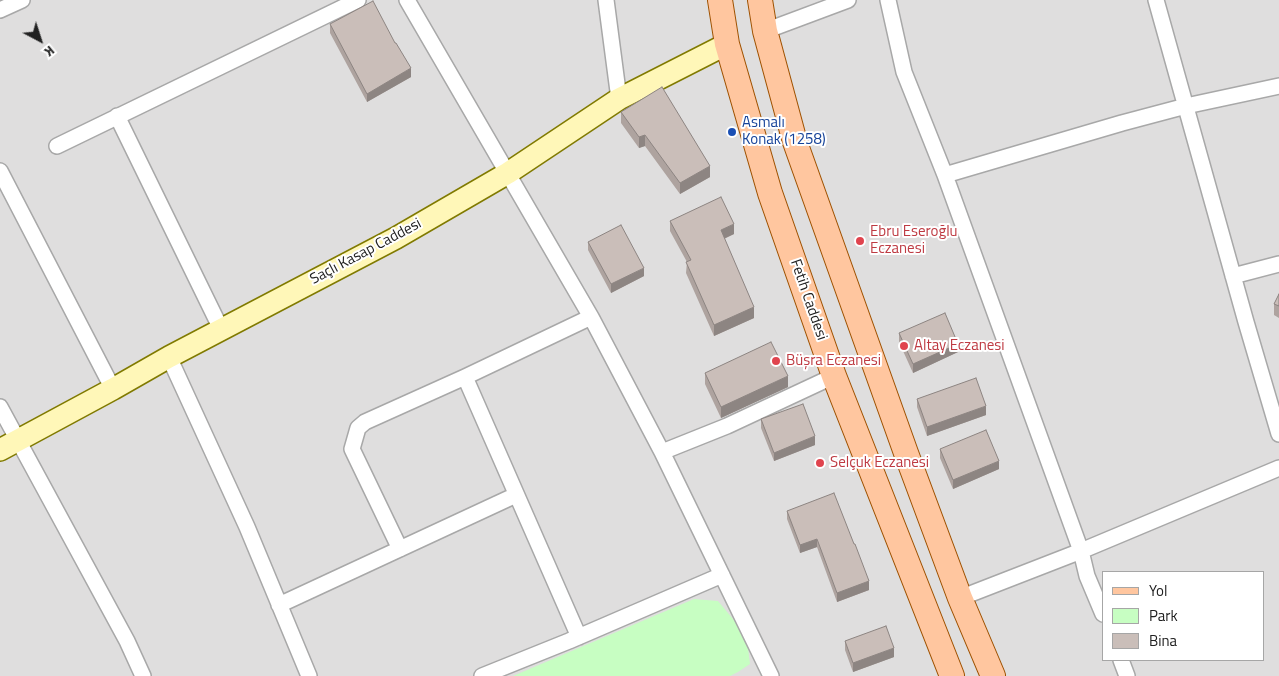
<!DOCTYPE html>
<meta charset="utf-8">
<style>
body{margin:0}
#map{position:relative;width:1279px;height:676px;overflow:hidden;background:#f2ede7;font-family:"Titillium Web",sans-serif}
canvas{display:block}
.legend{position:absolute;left:1102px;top:571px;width:162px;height:90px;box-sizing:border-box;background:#fff;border:1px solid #a6a6a6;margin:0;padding:6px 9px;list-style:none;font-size:15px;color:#212121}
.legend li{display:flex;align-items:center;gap:10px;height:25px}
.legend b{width:25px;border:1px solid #a6a6a6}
.north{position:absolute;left:15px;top:15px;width:50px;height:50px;-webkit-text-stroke:4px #fff;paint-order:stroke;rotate:140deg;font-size:14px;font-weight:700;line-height:20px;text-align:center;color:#212121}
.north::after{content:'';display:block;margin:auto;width:18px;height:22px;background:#212121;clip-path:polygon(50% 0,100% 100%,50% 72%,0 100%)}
</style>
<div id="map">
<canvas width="1279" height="676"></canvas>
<ul class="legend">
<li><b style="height:6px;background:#ffc69f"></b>Yol</li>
<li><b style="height:14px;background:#c7fec2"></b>Park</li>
<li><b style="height:14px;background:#cabeb9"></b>Bina</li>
</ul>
<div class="north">K</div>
</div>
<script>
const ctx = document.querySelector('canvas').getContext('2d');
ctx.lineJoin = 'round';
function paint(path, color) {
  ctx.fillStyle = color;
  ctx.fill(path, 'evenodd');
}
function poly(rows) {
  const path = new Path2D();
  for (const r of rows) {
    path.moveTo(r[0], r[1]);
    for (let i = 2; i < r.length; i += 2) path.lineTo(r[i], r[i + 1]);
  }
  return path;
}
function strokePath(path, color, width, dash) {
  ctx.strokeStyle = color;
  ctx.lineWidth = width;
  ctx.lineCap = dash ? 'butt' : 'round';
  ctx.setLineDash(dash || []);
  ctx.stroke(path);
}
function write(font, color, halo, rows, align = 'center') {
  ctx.font = font + ' "Titillium Web",sans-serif';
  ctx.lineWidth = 4;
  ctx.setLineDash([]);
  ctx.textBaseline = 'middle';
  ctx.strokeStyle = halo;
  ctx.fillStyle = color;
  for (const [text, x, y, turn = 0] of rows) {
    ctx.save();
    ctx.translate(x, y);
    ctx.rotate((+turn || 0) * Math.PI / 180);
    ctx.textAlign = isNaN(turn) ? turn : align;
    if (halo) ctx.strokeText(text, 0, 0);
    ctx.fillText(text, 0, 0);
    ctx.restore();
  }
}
paint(poly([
 [0,0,1279,0,1279,676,0,676],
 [1103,572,1263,572,1263,660,1103,660]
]), '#dfdede');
paint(poly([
 [694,599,718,601,738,625,748,648,750,664,738,672,730,676,513,676]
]), '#c7fec2');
const street = poly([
 [407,0,591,317,662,452,771,676],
 [606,0,619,99],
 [888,0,904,72,945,175,1081,551,1087,576,1103,614],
 [1156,0,1246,322,1279,434],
 [0,10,22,0],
 [765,31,848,0],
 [117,116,221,329],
 [57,146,358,0],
 [0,171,113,389],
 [945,175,1122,123,1186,106,1279,86],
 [1233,276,1279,264],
 [169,357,247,527,309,676],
 [465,377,579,637],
 [0,407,127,641,143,676],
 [662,452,727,426,834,376],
 [400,549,352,449,358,428,365,422,465,377,591,317],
 [960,598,1081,551,1279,468],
 [279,605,516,495],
 [1121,660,1127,676],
 [482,676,569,641,722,575]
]);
const secondary = poly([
 [0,450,113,389,169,357,396,238,508,173,619,99,727,44]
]);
const primary = poly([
 [720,0,727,44,770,193,834,376,952,676],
 [760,0,765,31,795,142,906,453,960,598,993,676]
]);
strokePath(street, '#a8a8a8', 18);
strokePath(secondary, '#807a00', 24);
strokePath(primary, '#9e5100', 26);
strokePath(street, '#fff', 15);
strokePath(secondary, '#fff7b8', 21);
strokePath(primary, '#ffc69f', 24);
paint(poly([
 [330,24,411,77,367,102,330,33],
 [621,112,710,177,680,194,645,146,639,148,621,123],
 [670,221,734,234,724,239,754,318,714,336,686,273,687,262,670,231],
 [588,242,644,276,611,293,588,250],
 [1279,294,1279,318,1274,315,1274,304],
 [899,333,958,352,913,373,899,342],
 [705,373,788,387,721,418,705,384],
 [917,399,986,415,927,436,917,407],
 [761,419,815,445,774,461,761,428],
 [940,449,999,469,953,489,940,458],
 [787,511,869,590,837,602,817,547,800,553,787,519],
 [845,641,894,657,853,672,845,650]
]), '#aea39f');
paint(poly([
 [411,68,411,77,367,102,367,94],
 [645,135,645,146,639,148,639,137],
 [710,166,710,177,680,194,680,183],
 [734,224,734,234,721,240,721,230],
 [644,268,644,276,611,293,611,284],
 [754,307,754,318,714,336,714,325],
 [958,344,958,352,913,373,913,364],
 [788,376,788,387,721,418,721,407],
 [986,406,986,415,927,436,927,427],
 [815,436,815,445,774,461,774,453],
 [999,461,999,469,953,489,953,480],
 [817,539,817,547,800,553,800,545],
 [869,581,869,590,837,602,837,593],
 [894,648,894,657,853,672,853,663]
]), '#8d8582');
const building = poly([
 [373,1,395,43,396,43,411,68,367,94,330,24,373,1],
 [662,87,710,166,680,183,645,135,639,137,621,112,662,87],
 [721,197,734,224,721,230,754,307,714,325,686,262,691,260,670,221,721,197],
 [621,225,644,268,611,284,588,242,621,225],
 [1279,294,1279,306,1274,304,1279,294],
 [945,313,958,344,913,364,899,333,945,313],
 [771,342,788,376,721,407,705,373,771,342],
 [976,378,986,406,927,427,917,399,976,378],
 [803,404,815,436,774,453,761,419,803,404],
 [986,430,999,461,953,480,940,449,986,430],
 [834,493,854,544,855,544,869,581,837,593,817,539,800,545,787,511,834,493],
 [886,626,894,648,853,663,845,641,886,626]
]);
paint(building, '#cabeb9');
strokePath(building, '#8d8582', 1);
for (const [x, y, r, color] of [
 [732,132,5,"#1a4fb4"],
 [860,241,5,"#e0444e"],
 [904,346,5,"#e0444e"],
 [776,361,5,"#e0444e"],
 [820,463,5,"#e0444e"]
]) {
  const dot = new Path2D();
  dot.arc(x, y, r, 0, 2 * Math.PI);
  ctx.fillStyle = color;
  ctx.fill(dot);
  strokePath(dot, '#fff', 2);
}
write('15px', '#164399', '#fff', [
 ["Asmalı",742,123],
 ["Konak (1258)",742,140]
], 'left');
write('15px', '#be3a42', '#fff', [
 ["Ebru Eseroğlu",870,232],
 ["Eczanesi",870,249],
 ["Altay Eczanesi",914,346],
 ["Büşra Eczanesi",786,361],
 ["Selçuk Eczanesi",830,463]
], 'left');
write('15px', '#212121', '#fff', [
 ["Saçlı Kasap Caddesi",366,252,-28],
 ["Fetih Caddesi",808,300,71]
]);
</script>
